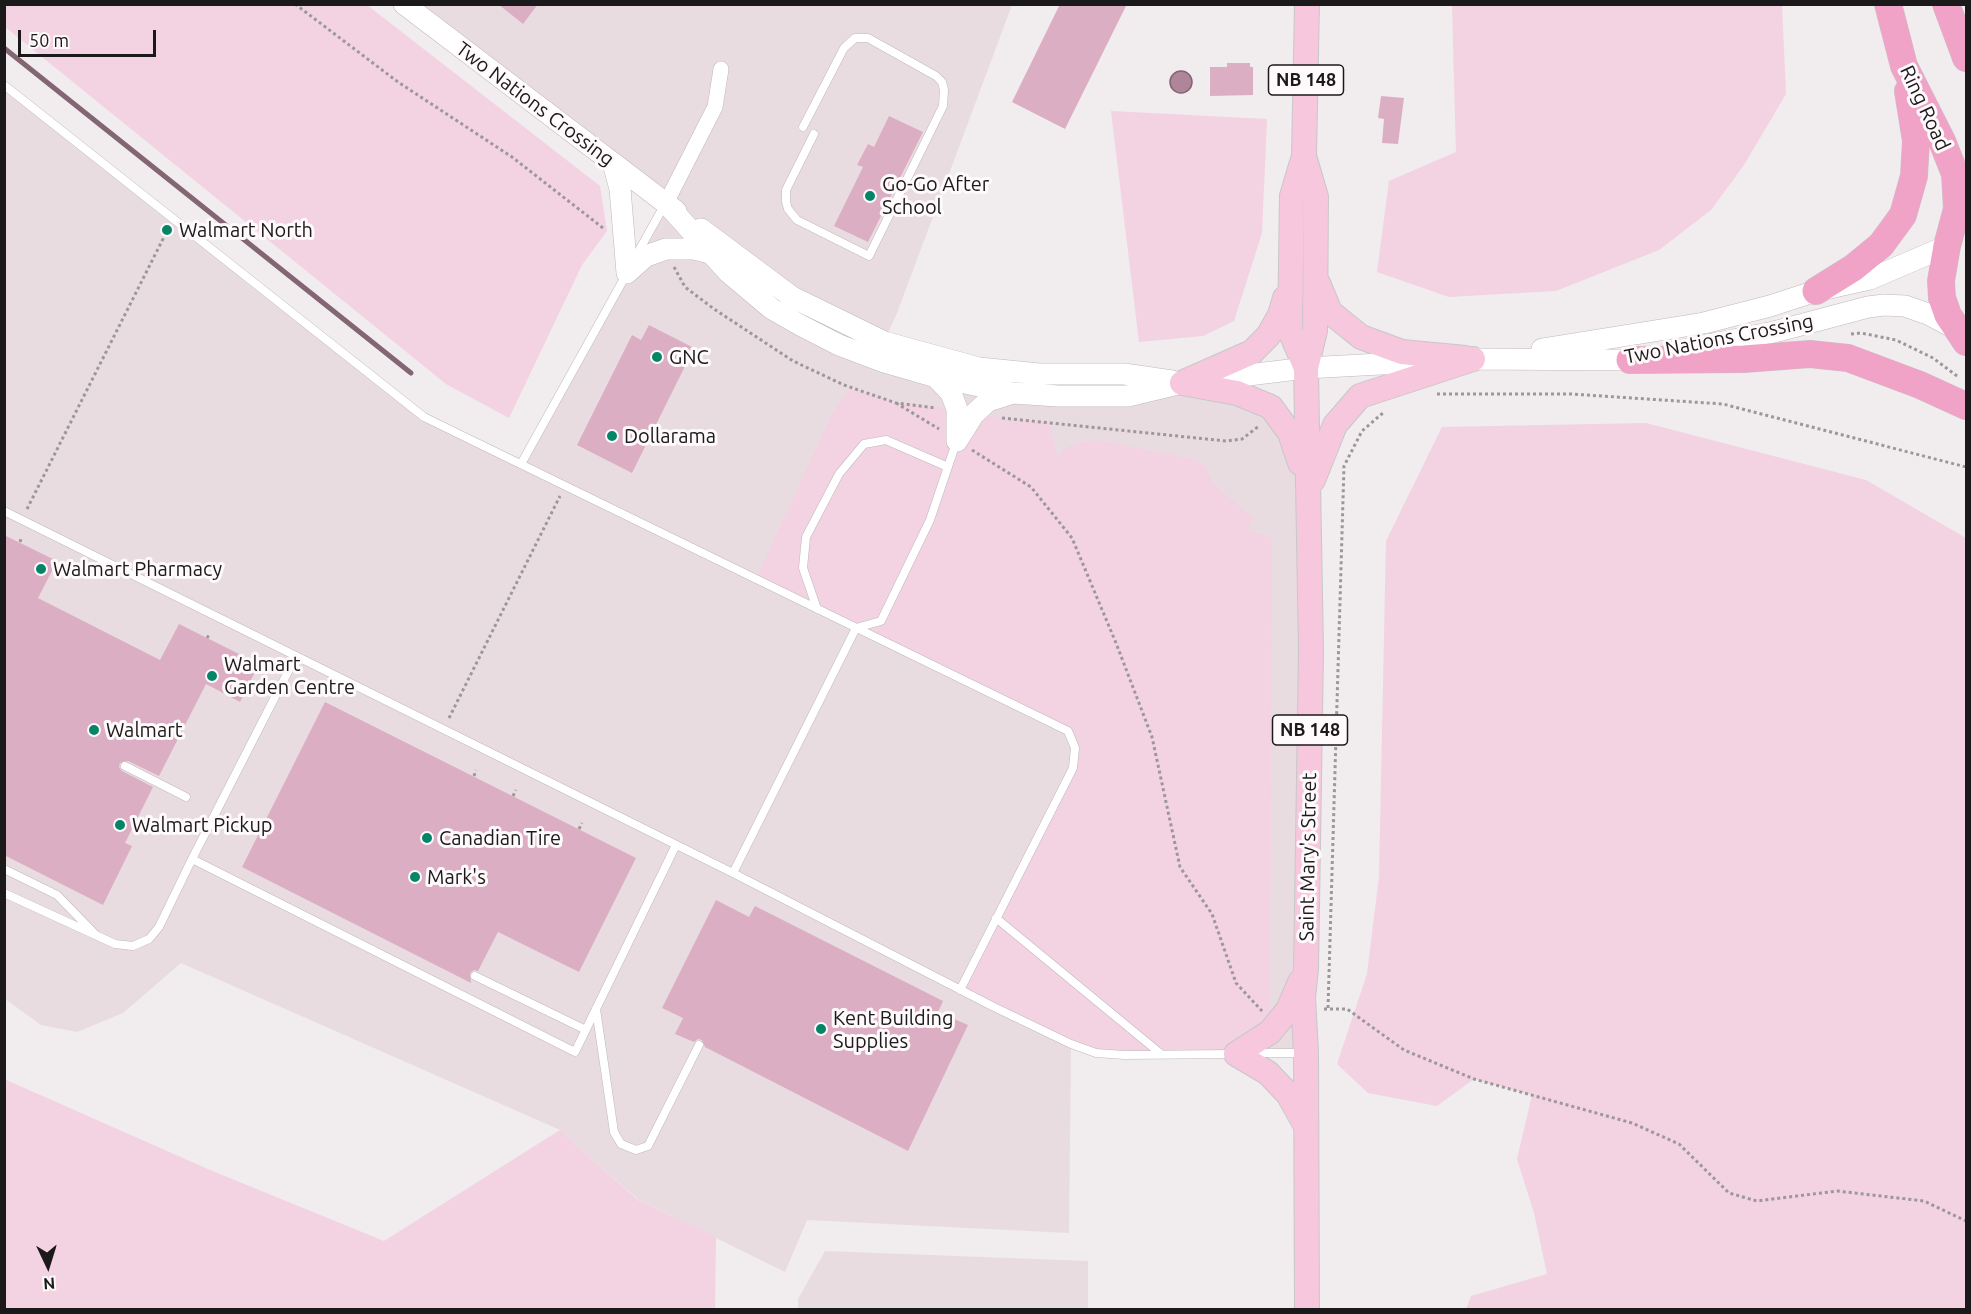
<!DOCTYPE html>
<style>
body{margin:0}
#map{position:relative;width:1971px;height:1314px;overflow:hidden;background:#f1ecee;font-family:Ubuntu,sans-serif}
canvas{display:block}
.frame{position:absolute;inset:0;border:6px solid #1b191a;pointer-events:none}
.north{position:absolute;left:18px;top:1236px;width:60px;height:60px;-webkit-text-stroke:4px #fef9fb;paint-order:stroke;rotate:176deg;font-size:16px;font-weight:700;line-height:24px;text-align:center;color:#1b191a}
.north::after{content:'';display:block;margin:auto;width:21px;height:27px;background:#1b191a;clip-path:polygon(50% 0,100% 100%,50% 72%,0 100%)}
.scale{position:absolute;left:18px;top:30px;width:138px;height:27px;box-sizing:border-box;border:3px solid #1b191a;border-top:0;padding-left:8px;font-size:18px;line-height:21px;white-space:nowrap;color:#1b191a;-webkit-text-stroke:4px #fef9fb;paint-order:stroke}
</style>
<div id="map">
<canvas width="1971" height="1314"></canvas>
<div class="frame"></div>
<div class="north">N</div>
<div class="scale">50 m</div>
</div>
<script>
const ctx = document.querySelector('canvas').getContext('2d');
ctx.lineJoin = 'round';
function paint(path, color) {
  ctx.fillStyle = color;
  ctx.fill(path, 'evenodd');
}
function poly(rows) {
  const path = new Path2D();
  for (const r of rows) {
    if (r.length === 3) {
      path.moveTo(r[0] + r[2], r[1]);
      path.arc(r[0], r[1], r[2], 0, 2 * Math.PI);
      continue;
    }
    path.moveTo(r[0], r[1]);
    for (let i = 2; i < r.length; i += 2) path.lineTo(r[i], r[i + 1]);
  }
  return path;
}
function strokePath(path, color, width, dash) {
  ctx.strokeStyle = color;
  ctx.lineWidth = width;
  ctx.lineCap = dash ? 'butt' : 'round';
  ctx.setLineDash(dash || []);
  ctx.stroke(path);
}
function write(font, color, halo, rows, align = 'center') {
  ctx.font = font + ' Ubuntu,sans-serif';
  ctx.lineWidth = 6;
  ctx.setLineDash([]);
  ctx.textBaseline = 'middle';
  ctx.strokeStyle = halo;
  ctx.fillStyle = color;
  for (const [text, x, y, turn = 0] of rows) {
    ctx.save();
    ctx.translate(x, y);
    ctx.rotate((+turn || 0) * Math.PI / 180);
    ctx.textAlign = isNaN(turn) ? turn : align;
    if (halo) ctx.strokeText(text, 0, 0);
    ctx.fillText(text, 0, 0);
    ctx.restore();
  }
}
paint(poly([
 [404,5,1012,5,897,313,884,342,838,322,669,206,800,325,1013,393,1182,383,1271,407,1309,491,1306,1053,1071,1045,1069,1233,807,1220,785,1272,639,1200,590,1158,560,1130,181,963,123,1013,77,1032,41,1025,5,999,4,85,424,417,521,464,665,203],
 [825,1251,1088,1261,1088,1309,798,1309,798,1299]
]), '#e9dce1');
paint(poly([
 [4,5,367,5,600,186,607,231,582,265,509,418,446,384,5,27],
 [1452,5,1782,5,1786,94,1744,165,1711,210,1659,250,1556,291,1449,297,1377,272,1389,181,1456,152],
 [1111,111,1267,119,1262,233,1234,321,1203,336,1139,342],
 [851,388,896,403,957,409,999,418,1048,422,1058,457,1064,449,1069,446,1087,441,1098,440,1196,460,1203,464,1213,483,1243,510,1253,516,1247,530,1272,538,1270,1019,1236,1054,1096,1053,960,990,1073,768,1075,748,1068,731,756,579,833,412],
 [1646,423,1866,480,1966,538,1966,1309,1466,1309,1471,1296,1547,1274,1534,1213,1517,1159,1532,1095,1474,1079,1437,1106,1368,1093,1337,1064,1367,974,1379,877,1386,541,1442,427],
 [4,1079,210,1170,384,1241,560,1130,590,1158,638,1200,716,1237,715,1309,5,1309]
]), '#f3d2e1');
const water = poly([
 [1181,82,11]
]);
paint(water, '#b08599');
strokePath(water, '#836573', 1.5);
strokePath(poly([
 [4,48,411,373]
]), '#836573', 5);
paint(poly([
 [498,4,538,4,523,24],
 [1060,4,1127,4,1065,129,1012,102],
 [1227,63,1250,63,1250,67,1253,67,1253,95,1210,96,1210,67,1227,67],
 [1381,96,1404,98,1398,144,1382,143,1384,119,1378,118],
 [889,116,923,132,868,242,834,226,863,167,857,165,868,144,874,147],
 [649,325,694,348,632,473,577,445,632,335,641,340],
 [4,535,57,561,38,598,160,660,179,624,259,664,240,702,206,684,159,776,128,761,120,763,119,767,122,771,153,787,125,843,132,846,103,905,4,855],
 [325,702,636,858,579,972,498,932,478,971,474,970,470,973,471,983,242,867],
 [716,900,749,917,755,906,943,1001,938,1012,968,1025,908,1151,705,1047,702,1040,698,1039,694,1042,675,1034,683,1018,662,1008]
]), '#dcaec3');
const lane = poly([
 [4,85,424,417,1068,731,1075,748,1073,768,960,990],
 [803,127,844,48,855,38,868,38,936,76,942,82,944,90,943,106,869,256,797,220,788,209,786,202,786,190,814,134],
 [637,254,665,204],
 [521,464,626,275],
 [4,511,733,873,994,1007,1071,1044,1096,1053,1124,1055,1234,1054],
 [817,609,803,568,806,537,839,474,864,444,886,440,948,467],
 [125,766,186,797],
 [192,859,575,1052,676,845],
 [4,869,57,895,94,933],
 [733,873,856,628,881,621,930,520,956,443],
 [4,893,115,944,133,946,149,939,159,927,192,859,296,656],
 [996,918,1161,1054],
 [475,976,586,1030],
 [596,1009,614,1132,621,1144,636,1150,648,1146,699,1045],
 [1249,1053,1303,1053]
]);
const street = poly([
 [666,203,715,107,721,69]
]);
const secondary = poly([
 [404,4,676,211],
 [613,163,620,189,627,273],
 [666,203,728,272,772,309,800,325,839,345,884,362,936,377,1013,393,1058,396,1128,396,1182,383,1306,368,1473,359,1630,360,1643,357],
 [701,229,792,297,884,342,979,368,1039,374,1124,374,1172,381],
 [627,273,646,256,666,249,694,249,710,253],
 [1542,349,1704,323,1770,306,1816,291,1870,279,1947,246],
 [1677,351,1774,332,1868,307,1884,305,1905,306,1928,314,1958,330],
 [936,377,951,393,957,409,957,441],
 [957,441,974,414,988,401,1013,393]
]);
const primary = poly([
 [1304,156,1316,197,1315,331,1306,368,1311,651,1306,969,1303,997,1306,1053,1307,1310],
 [1318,283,1330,312,1361,337,1402,352,1465,358],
 [1306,368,1290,331,1292,196,1304,156,1307,4],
 [1182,383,1237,393,1271,407,1290,433,1300,463],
 [1182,383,1252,352,1268,336,1280,315,1285,298],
 [1313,480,1335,425,1360,396,1473,359],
 [1300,982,1288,1010,1270,1032,1236,1054,1268,1073,1288,1094,1306,1126]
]);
const highway = poly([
 [1888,4,1904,66,1942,141,1955,174,1957,209,1947,246,1941,281,1942,298,1948,315,1966,342],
 [1946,4,1966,58],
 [1816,291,1853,268,1881,245,1903,215,1914,176,1916,141,1908,91],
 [1630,360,1744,359,1810,354,1848,358,1920,385,1966,406]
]);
strokePath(lane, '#beb9bb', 9);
strokePath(street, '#beb9bb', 16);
strokePath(secondary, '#beb9bb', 22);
strokePath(primary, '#c8c8c8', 26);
strokePath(highway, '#c8c8c8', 28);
strokePath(poly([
 [295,4,398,82,512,157,603,228],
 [674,267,685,287,714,309,793,361,844,385,896,403,936,408],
 [1851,334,1861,333,1896,340,1933,358,1957,376],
 [1437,394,1571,394,1723,404,1966,467],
 [896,403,939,429],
 [1002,418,1226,441,1242,439,1259,426],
 [972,450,1031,487,1072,538,1116,643,1152,737,1180,867,1212,914,1236,983,1262,1011],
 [27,509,167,231],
 [20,542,21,539],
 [207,638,209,635],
 [449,718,560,496],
 [474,776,476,770],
 [513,796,516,790],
 [579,829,582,823],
 [1328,1008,1344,466,1362,431,1384,412],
 [1324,1009,1347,1009,1404,1050,1474,1079,1632,1123,1679,1144,1729,1193,1757,1201,1837,1191,1924,1201,1966,1221]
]), '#9c989a', 3, [3, 3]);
strokePath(lane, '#fff', 8);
strokePath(street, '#fff', 15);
strokePath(secondary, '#fff', 21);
strokePath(primary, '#f6c7dd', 24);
strokePath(highway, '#f0a2c7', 27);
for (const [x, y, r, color] of [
 [870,196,6,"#048567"],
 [167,230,6,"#048567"],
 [657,357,6,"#048567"],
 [612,436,6,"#048567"],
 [41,569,6,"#048567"],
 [212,676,6,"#048567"],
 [94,730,6,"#048567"],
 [120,825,6,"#048567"],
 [427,838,6,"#048567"],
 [415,877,6,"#048567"],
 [821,1029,6,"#048567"]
]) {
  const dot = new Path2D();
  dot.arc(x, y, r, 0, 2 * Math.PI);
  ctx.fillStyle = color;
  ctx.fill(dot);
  strokePath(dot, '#fef9fb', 2);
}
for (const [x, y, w] of [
 [1306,80,75],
 [1310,730,75]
]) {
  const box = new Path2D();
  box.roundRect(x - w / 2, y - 15, w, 30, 4.5);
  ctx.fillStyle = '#fef9fb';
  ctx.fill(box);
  strokePath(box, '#1b191a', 1.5);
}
write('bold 18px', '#1b191a', null, [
 ["NB 148",1306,80],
 ["NB 148",1310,730]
]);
write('20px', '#1b191a', '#fef9fb', [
 ["Two Nations Crossing",535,104,37],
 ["Ring Road",1925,108,65],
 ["Two Nations Crossing",1719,339,-11],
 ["Saint Mary's Street",1308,857,-89]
]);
write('20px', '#1b191a', '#fef9fb', [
 ["Go-Go After",882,184],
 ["School",882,207],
 ["Walmart North",179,230],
 ["GNC",669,357],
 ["Dollarama",624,436],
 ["Walmart Pharmacy",53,569],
 ["Walmart",224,664],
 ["Garden Centre",224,687],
 ["Walmart",106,730],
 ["Walmart Pickup",132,825],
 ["Canadian Tire",439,838],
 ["Mark's",427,877],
 ["Kent Building",833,1018],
 ["Supplies",833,1041]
], 'left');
</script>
